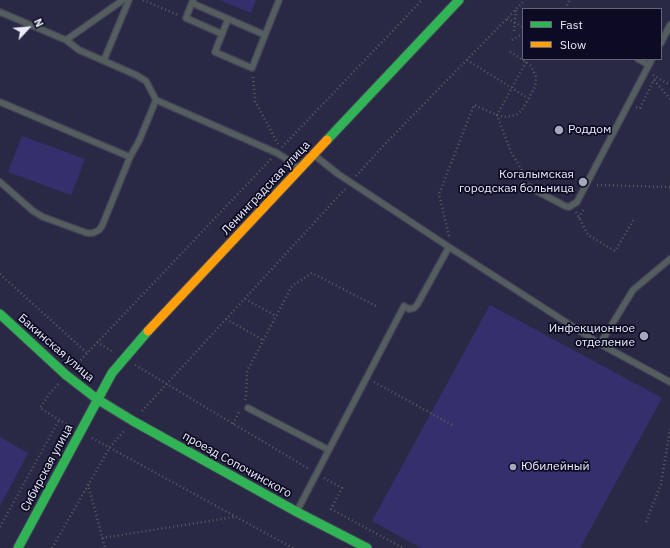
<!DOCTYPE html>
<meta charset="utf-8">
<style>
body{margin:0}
#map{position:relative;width:670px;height:548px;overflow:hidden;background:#2a2945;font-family:"IBM Plex Sans",sans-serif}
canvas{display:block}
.legend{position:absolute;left:522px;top:8px;width:140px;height:52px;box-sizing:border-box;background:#0c0b23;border:1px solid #656579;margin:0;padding:5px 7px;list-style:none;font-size:12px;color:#eaecfa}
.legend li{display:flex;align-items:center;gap:8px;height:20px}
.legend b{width:20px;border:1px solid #656579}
.north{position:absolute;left:8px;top:8px;width:40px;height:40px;-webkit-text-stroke:3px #0c0b23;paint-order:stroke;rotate:64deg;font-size:11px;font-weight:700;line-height:16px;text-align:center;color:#eaecfa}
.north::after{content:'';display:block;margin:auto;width:14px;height:18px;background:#eaecfa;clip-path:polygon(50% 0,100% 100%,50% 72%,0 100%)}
</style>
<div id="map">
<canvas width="670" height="548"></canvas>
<ul class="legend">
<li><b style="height:5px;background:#30b455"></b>Fast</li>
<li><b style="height:5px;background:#ff9f0a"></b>Slow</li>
</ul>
<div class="north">N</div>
</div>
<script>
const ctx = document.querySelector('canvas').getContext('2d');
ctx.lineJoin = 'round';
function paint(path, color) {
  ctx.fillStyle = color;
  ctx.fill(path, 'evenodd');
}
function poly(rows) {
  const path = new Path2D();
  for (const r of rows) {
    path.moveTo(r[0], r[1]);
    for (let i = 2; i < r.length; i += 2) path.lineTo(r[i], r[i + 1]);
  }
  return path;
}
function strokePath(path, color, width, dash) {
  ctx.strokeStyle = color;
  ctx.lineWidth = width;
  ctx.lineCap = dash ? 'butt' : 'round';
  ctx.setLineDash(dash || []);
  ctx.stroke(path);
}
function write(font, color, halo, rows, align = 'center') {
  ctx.font = font + ' "IBM Plex Sans",sans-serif';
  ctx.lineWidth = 3.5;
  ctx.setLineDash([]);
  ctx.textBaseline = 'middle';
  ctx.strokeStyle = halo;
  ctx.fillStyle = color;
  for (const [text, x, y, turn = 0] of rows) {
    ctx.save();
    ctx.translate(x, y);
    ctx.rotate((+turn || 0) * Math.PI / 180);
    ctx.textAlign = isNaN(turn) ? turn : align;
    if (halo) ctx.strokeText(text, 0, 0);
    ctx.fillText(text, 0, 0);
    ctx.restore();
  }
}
paint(poly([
 [219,0,256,0,251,13],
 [22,136,85,159,71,195,8,172],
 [490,305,662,398,580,548,421,548,372,521],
 [0,437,28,453,0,506]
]), '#33306d');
const lane = poly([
 [193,0,186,18,222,34],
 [192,3,265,35,279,0],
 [0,12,66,40,123,0],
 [228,19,215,52,252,68,265,35],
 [66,40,79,50,136,75,146,81,156,100,277,153,293,163,300,168],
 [661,43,670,25],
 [638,59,649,65],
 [104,60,129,0],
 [0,102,130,157],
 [314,155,338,174,449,247,600,344,670,382],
 [0,182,33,211,43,217,87,233,93,233,99,230,102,226,130,157,139,141,156,100],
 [529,187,565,206,569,207,577,202,652,59],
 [600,344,633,290,670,259],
 [248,408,329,450],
 [297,511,404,306,409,309,414,308,417,305,449,247]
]);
const fast = poly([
 [327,140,459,0],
 [0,314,66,375,97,399,133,421,297,512,367,548],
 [18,548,112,373,148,331]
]);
const slow = poly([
 [148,331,327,140]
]);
strokePath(lane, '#444358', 8);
strokePath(fast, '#444358', 11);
strokePath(slow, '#444358', 11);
strokePath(poly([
 [143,0,178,15],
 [565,9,570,0],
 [507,19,523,27],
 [514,31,516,10],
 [512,40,523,34],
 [467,60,528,98],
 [526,62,497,115,511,152,527,179],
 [653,75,670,85],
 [253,77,255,101,278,144],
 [654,80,670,99],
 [636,107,640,108,654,80,658,78],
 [282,147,422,0],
 [356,176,386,143,525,0],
 [597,185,670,187],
 [576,212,588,235,615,251,634,219],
 [579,218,584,208],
 [449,236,439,194,474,105,497,115,504,117,516,115,522,110,535,87,536,77,531,66,526,62,509,51],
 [0,274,87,353],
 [245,299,276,316],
 [226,319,263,340],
 [97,342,113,352],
 [135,365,309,469],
 [75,366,271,159],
 [374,382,454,426],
 [58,384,50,393,40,408,68,425],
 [245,400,246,397,247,371,292,286,312,273,376,306],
 [142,411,345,189],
 [233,424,240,410],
 [92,438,293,548],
 [324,478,342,488,331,509,403,548],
 [88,484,105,548],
 [646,522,661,484,670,429],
 [0,527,59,420],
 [102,538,235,517],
 [52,548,110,447,124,431]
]), '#575c62', 2.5, [1, 3]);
strokePath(lane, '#555e5e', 5.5);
strokePath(fast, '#30b455', 9);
strokePath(slow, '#ff9f0a', 9);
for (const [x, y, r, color] of [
 [559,130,5,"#a7a8bb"],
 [583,182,5,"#a7a8bb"],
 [644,336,5,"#a7a8bb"],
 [513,467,4,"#a7a8bb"]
]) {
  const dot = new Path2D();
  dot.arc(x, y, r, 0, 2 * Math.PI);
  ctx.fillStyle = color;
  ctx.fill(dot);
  strokePath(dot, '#0c0b23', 1.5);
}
write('12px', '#eaecfa', '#0c0b23', [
 ["Роддом",568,130],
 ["Когалымская",574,175,"right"],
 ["городская больница",574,189,"right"],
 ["Инфекционное",635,329,"right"],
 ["отделение",635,343,"right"],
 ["Юбилейный",521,467]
], 'left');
write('12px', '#eaecfa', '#0c0b23', [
 ["Ленинградская улица",266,188,-47],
 ["Бакинская улица",56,348,41],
 ["проезд Сопочинского",237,465,29],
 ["Сибирская улица",47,468,-62]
]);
</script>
